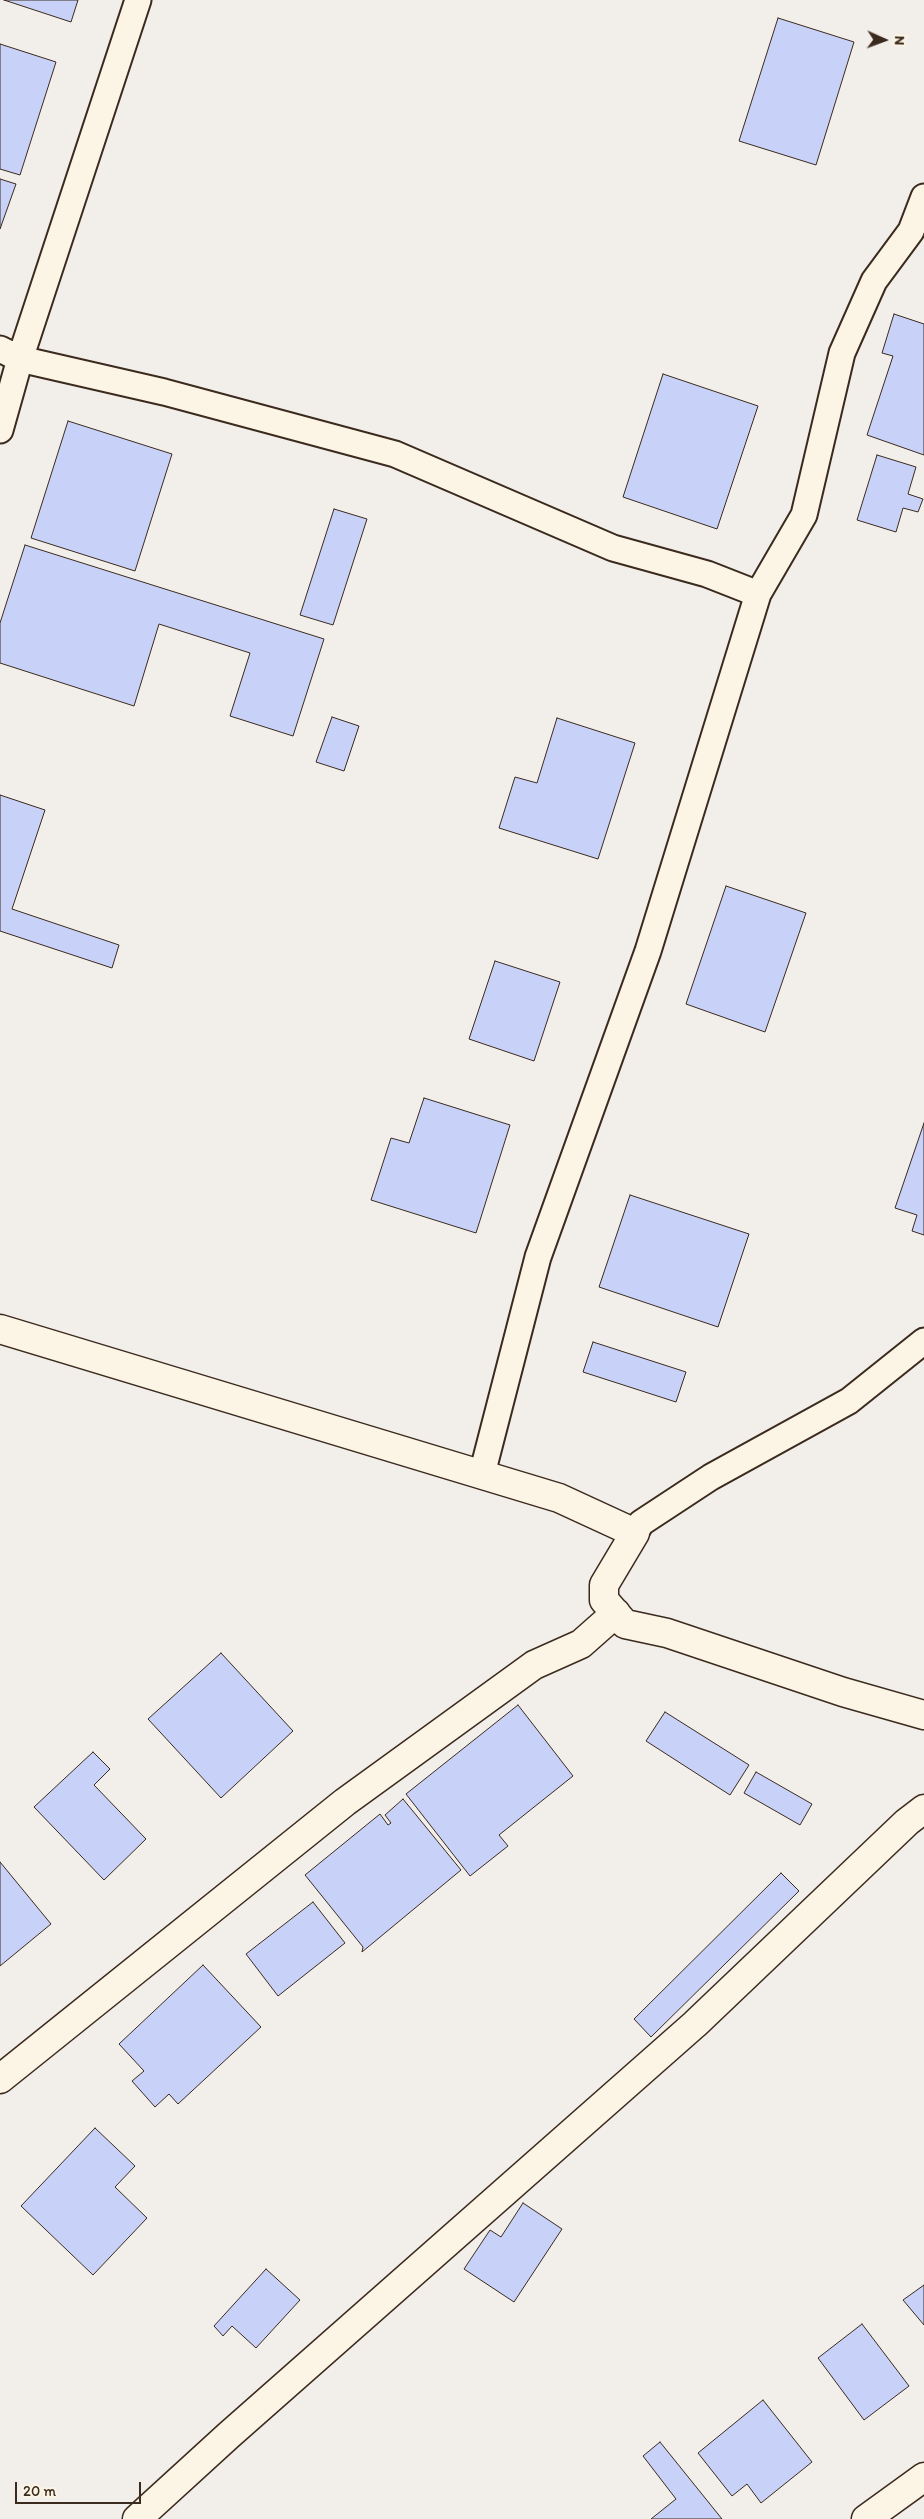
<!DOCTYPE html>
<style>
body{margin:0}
#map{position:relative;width:924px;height:2519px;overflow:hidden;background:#f2eee9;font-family:Itim,sans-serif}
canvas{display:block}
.north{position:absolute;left:859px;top:15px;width:50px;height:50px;-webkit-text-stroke:4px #fcf5e5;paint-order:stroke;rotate:92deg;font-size:14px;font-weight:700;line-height:20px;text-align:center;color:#3b2a1e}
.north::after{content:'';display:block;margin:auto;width:18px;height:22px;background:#3b2a1e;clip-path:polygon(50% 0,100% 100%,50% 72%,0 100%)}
.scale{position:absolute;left:15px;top:2482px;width:126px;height:22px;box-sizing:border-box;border:2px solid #3b2a1e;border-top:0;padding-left:6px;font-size:15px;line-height:18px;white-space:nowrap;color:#3b2a1e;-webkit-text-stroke:4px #fcf5e5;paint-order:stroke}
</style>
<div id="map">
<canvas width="924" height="2519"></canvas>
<div class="north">N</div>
<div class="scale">20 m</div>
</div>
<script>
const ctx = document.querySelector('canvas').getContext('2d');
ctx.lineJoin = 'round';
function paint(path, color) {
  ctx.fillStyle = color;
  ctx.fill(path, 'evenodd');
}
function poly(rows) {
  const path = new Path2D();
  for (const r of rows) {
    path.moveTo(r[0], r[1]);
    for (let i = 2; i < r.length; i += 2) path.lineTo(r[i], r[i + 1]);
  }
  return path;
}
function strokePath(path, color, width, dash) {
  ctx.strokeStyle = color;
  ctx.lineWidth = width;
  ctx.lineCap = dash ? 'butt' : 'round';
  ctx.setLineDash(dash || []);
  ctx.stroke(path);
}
const building = poly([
 [4,0,78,0,71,22,4,0],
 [778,18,854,42,816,165,739,141,778,18],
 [0,44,56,62,20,175,0,169,0,44],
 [0,179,16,184,0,229,0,179],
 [894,314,924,324,924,455,867,435,893,356,882,353,894,314],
 [663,374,758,406,717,529,623,497,663,374],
 [68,421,172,454,135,571,31,538,68,421],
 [877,455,916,467,908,494,923,499,918,512,903,508,896,532,857,520,877,455],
 [334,509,367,519,333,625,300,615,334,509],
 [25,545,324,639,293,736,230,716,250,653,159,624,134,706,0,663,0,623,25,545],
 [332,717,359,726,344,771,316,762,332,717],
 [557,718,635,743,598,859,499,828,515,777,537,783,557,718],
 [0,795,45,810,12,909,119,945,112,968,0,931,0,795],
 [726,886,806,913,765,1032,686,1004,726,886],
 [495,961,560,982,534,1061,469,1039,495,961],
 [424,1098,510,1125,476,1233,371,1200,391,1138,409,1143,424,1098],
 [924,1123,924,1235,912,1231,917,1215,895,1208,924,1123],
 [630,1195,749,1234,718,1327,599,1287,630,1195],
 [593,1342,686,1372,676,1402,583,1372,593,1342],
 [221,1653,293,1731,221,1798,148,1719,221,1653],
 [518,1705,573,1776,499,1835,508,1846,470,1876,406,1794,518,1705],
 [665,1712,749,1765,730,1795,646,1741,665,1712],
 [93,1752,110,1769,94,1785,146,1839,104,1880,34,1807,93,1752],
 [756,1772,812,1804,800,1825,744,1793,756,1772],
 [403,1799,461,1870,362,1952,363,1947,305,1875,380,1814,388,1825,391,1823,385,1815,403,1799],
 [0,1862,51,1924,0,1966,0,1862],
 [781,1873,799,1891,651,2037,634,2019,781,1873],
 [313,1902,345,1943,278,1996,246,1954,313,1902],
 [203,1965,261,2027,178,2104,169,2094,155,2107,132,2081,144,2071,119,2044,203,1965],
 [95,2128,135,2166,115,2187,147,2218,93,2275,21,2206,95,2128],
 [523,2203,562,2229,514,2302,464,2269,490,2230,501,2237,523,2203],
 [266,2269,300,2300,256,2348,232,2326,223,2336,214,2326,266,2269],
 [924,2285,924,2325,903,2300,924,2285],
 [862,2324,909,2386,864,2420,818,2358,862,2324],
 [763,2400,812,2462,761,2503,747,2484,732,2496,698,2453,763,2400],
 [660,2442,722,2519,651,2519,676,2499,643,2456,660,2442]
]);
paint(building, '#c8d2f9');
strokePath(building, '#3b2a1e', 1);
const service = poly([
 [0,349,20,359,164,392,395,454,613,548,707,574,758,594],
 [0,430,20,359,138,0],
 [482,1474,538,1257,648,951,758,594,804,515,842,353,874,281,911,231,924,197],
 [635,1533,641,1523,711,1477,849,1401,924,1341]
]);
const minor = poly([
 [0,1329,559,1498,635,1533,604,1585,604,1600,625,1624,667,1633,843,1692,924,1715],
 [0,2079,345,1802,534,1665,581,1644,616,1613],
 [137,2519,229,2435,695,2024,907,1822,924,1809],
 [866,2519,924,2477]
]);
strokePath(service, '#3b2a1e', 29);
strokePath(minor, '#3b2a1e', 31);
strokePath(service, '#fcf5e5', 25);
strokePath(minor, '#fcf5e5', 28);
</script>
